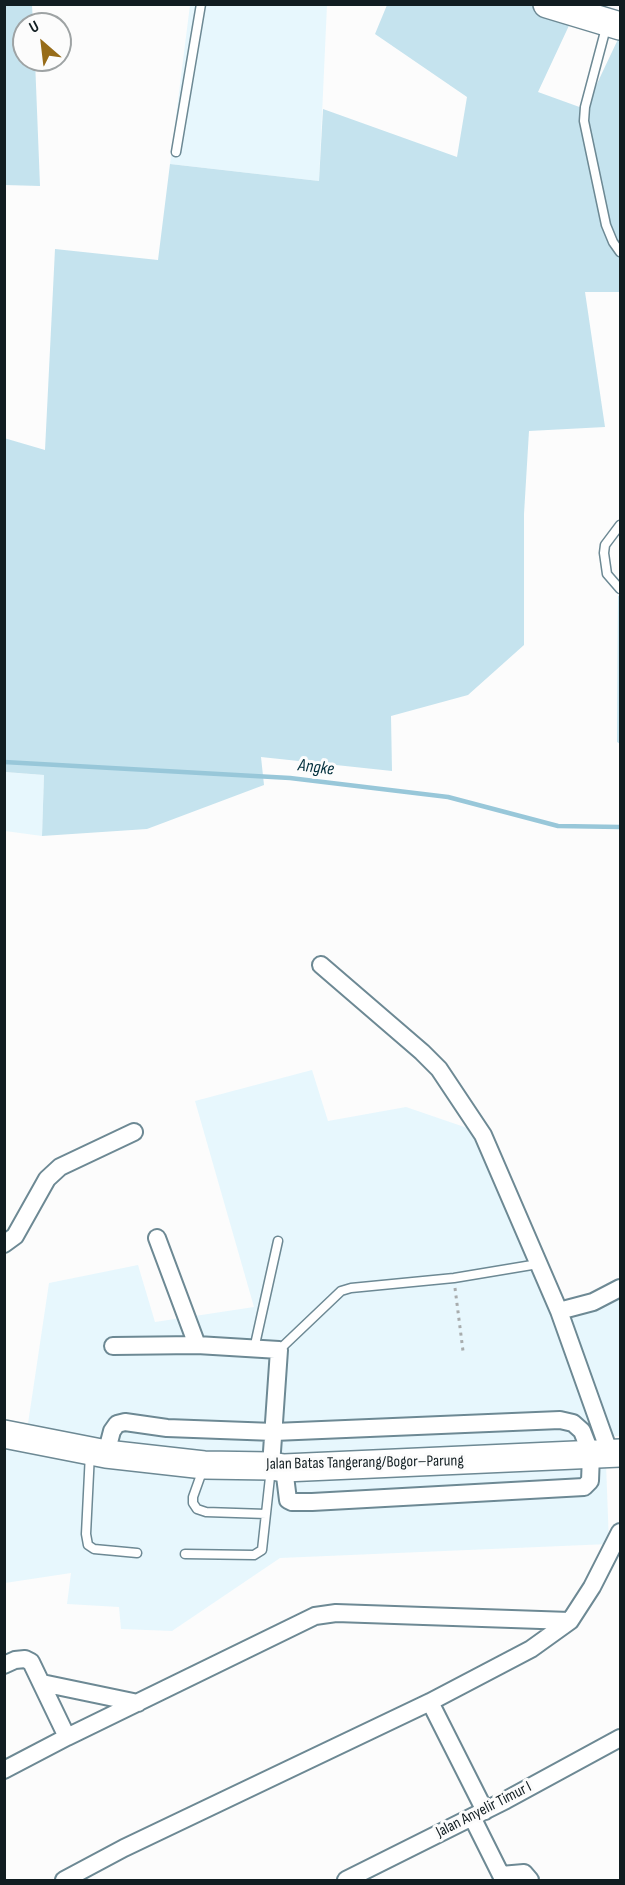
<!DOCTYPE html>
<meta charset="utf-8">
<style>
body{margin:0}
#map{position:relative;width:625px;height:1885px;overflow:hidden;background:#fcfcfc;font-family:"Sofia Sans Condensed",sans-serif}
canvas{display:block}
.frame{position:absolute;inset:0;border:6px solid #111d21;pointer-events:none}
.north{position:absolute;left:12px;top:12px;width:60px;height:60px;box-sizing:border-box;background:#fcfcfc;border:2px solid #9ea3a4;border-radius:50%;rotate:332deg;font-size:16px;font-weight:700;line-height:24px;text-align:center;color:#111d21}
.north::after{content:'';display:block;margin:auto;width:21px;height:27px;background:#976c19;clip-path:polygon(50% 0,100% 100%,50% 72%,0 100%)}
</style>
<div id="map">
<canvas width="625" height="1885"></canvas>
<div class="frame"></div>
<div class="north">U</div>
</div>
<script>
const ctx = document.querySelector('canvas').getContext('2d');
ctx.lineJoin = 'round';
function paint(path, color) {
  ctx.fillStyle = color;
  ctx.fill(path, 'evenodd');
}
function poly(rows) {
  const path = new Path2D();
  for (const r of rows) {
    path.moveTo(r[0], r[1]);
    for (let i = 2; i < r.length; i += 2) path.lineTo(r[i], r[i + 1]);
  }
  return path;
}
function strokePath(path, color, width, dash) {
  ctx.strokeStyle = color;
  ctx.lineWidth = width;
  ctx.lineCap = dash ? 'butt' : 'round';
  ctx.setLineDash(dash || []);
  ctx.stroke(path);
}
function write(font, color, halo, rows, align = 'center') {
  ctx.font = font + ' "Sofia Sans Condensed",sans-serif';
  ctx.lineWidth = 6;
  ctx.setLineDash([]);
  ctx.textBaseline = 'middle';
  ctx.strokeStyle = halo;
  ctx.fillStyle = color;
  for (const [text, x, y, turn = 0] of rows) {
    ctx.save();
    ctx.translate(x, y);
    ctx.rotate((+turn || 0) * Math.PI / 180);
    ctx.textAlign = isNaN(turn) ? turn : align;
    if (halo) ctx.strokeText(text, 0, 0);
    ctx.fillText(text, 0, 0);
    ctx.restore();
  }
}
paint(poly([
 [190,5,327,5,319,181,170,164],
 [4,772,44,775,42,836,5,831],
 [312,1070,328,1121,406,1107,479,1132,554,1308,620,1297,620,1436,605,1436,609,1544,280,1558,172,1631,121,1629,119,1607,67,1604,71,1573,5,1583,5,1432,26,1437,49,1283,138,1265,155,1322,254,1307,195,1101]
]), '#e7f7fd');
paint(poly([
 [5,4,32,5,33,24,24,24,24,60,35,60,40,186,5,185],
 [387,5,539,5,573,17,538,92,585,109,620,35,620,292,585,292,605,427,529,431,524,514,524,645,468,695,391,716,392,771,261,757,264,785,147,829,42,836,44,775,5,772,4,438,45,450,55,249,158,260,170,164,319,181,323,109,457,157,467,97,375,34],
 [620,595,620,744,617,742,618,596]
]), '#c5e3ee');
strokePath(poly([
 [4,762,290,778,448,797,558,826,620,827]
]), '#98c7d9', 4.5);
const service = poly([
 [607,24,585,107,584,121,606,225,613,242,620,252],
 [176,152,201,4],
 [620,525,605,545,604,553,607,574,620,589],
 [254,1349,278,1241],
 [279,1350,341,1291,351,1288,454,1278,538,1264],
 [90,1453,86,1534,88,1545,94,1549,137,1553],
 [203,1469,193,1497,193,1503,197,1509,206,1512,266,1514],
 [185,1554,254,1555,262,1550,271,1468]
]);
const minor = poly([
 [321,965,422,1052,439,1069,483,1135,559,1311,610,1454],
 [157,1238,197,1345],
 [4,1244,15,1236,47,1179,60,1167,134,1132],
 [559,1311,593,1302,620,1288],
 [113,1346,197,1345,279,1350,271,1466],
 [106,1454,112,1431,117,1424,125,1422,167,1428,274,1432,560,1420,573,1423,582,1431,591,1454,590,1481,584,1487,312,1502,292,1502,288,1500,284,1468],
 [4,1665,15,1660,25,1659,31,1662,67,1737],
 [42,1683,138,1703],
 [430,1702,485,1811],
 [4,1770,67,1737,315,1616,336,1613,570,1621],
 [472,1817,501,1875,524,1873,530,1880],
 [64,1880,124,1848,430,1702,531,1649,570,1621,592,1587,620,1532],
 [346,1880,506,1800,620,1738]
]);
const primary = poly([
 [547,4,620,26],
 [4,1434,106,1454,204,1465,271,1466,284,1468,620,1453]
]);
strokePath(service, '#6d8994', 11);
strokePath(minor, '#6d8994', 20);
strokePath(primary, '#6d8994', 30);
strokePath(poly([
 [455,1288,463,1351]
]), '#a8acad', 3, [3, 4.5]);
strokePath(service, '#fff', 8);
strokePath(minor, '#fff', 16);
strokePath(primary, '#fff', 27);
write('16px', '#111d21', '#fcfcfc', [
 ["Jalan Batas Tangerang/Bogor–Parung",365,1463,-1],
 ["Jalan Anyelir Timur I",484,1810,-27]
]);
write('italic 18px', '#022f3c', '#fcfcfc', [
 ["Angke",316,768,7]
]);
</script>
